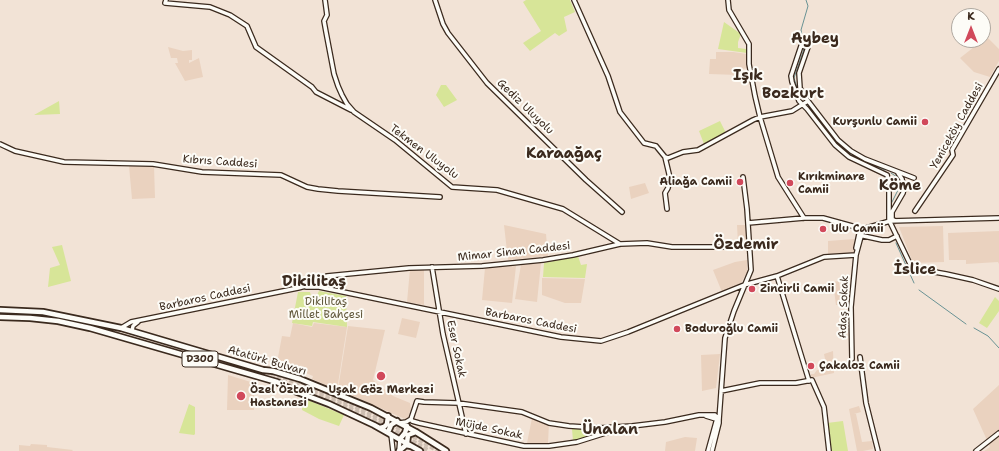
<!DOCTYPE html>
<meta charset="utf-8">
<style>
body{margin:0}
#map{position:relative;width:999px;height:451px;overflow:hidden;background:#f2e3d6;font-family:"Shantell Sans",sans-serif}
canvas{display:block}
.north{position:absolute;left:951px;top:8px;width:40px;height:40px;box-sizing:border-box;background:#fdfcf7;border:1px solid #afa8a0;border-radius:50%;rotate:0deg;font-size:11px;font-weight:700;line-height:16px;text-align:center;color:#3b2a1e}
.north::after{content:'';display:block;margin:auto;width:14px;height:18px;background:#d1495b;clip-path:polygon(50% 0,100% 100%,50% 72%,0 100%)}
</style>
<div id="map">
<canvas width="999" height="451"></canvas>
<div class="north">K</div>
</div>
<script>
const ctx = document.querySelector('canvas').getContext('2d');
ctx.lineJoin = 'round';
function paint(path, color) {
  ctx.fillStyle = color;
  ctx.fill(path, 'evenodd');
}
function poly(rows) {
  const path = new Path2D();
  for (const r of rows) {
    if (r.length === 3) {
      path.moveTo(r[0] + r[2], r[1]);
      path.arc(r[0], r[1], r[2], 0, 2 * Math.PI);
      continue;
    }
    path.moveTo(r[0], r[1]);
    for (let i = 2; i < r.length; i += 2) path.lineTo(r[i], r[i + 1]);
  }
  return path;
}
function strokePath(path, color, width, dash) {
  ctx.strokeStyle = color;
  ctx.lineWidth = width;
  ctx.lineCap = dash ? 'butt' : 'round';
  ctx.setLineDash(dash || []);
  ctx.stroke(path);
}
function write(font, color, halo, rows, align = 'center') {
  ctx.font = font + ' "Shantell Sans",sans-serif';
  ctx.lineWidth = 4;
  ctx.setLineDash([]);
  ctx.textBaseline = 'middle';
  ctx.strokeStyle = halo;
  ctx.fillStyle = color;
  for (const [text, x, y, turn = 0] of rows) {
    ctx.save();
    ctx.translate(x, y);
    ctx.rotate((+turn || 0) * Math.PI / 180);
    ctx.textAlign = isNaN(turn) ? turn : align;
    if (halo) ctx.strokeText(text, 0, 0);
    ctx.fillText(text, 0, 0);
    ctx.restore();
  }
}
paint(poly([
 [986,36,999,49,999,61,990,77,974,72,960,58,983,40],
 [168,47,183,51,192,50,192,60,189,60,189,63,199,58,203,77,185,81,175,63,178,63,177,58,171,58],
 [716,52,733,52,747,54,748,68,738,70,739,75,709,74,710,59,716,59],
 [129,166,154,166,155,198,132,199],
 [645,183,649,193,631,199,629,187],
 [504,225,546,234,548,256,508,260],
 [737,225,746,225,747,243,738,244],
 [943,226,944,262,913,263,899,227],
 [999,231,999,264,998,262,966,264,966,260,949,260,948,233],
 [854,239,854,254,828,254,828,241],
 [747,260,747,272,741,283,722,292,713,270,735,262],
 [541,263,537,302,515,299,521,265],
 [516,266,512,303,482,300,485,268],
 [410,269,424,269,424,305,407,302],
 [542,278,585,279,581,303,565,303,542,295],
 [839,281,840,289,844,298,843,305,836,305,833,282],
 [402,318,420,322,416,338,398,334],
 [293,323,312,327,314,323,347,327,337,390,312,379,313,376,301,371,302,364,300,371,285,368,284,370,276,368,282,336,290,337],
 [348,326,385,330,373,380,393,396,410,403,411,409,407,420,338,389],
 [833,351,834,373,811,378,811,374,814,374,817,370,821,370,820,366,826,364,824,354],
 [720,354,716,388,702,391,701,355],
 [228,375,254,383,254,410,227,410],
 [999,385,999,451,984,451,990,447,973,409],
 [859,406,861,412,854,414,856,414,862,442,872,441,873,449,863,451,857,451,849,409],
 [532,418,549,423,548,443,527,443],
 [685,437,697,438,695,451,665,451,666,442],
 [31,444,47,445,47,447,73,450,72,451,19,451,19,445,30,446]
]), '#ead2bf');
paint(poly([
 [526,0,570,0,575,12,564,17,567,31,559,36,555,33,530,51,523,43,541,31,523,2],
 [724,22,741,34,738,42,738,48,746,49,747,53,718,49],
 [441,85,446,85,457,100,444,107,436,95],
 [59,101,60,114,34,115],
 [720,121,726,133,704,144,699,131],
 [62,245,71,281,48,287,50,268,60,265,52,247],
 [578,256,581,265,587,264,585,278,543,277,544,263],
 [319,291,346,296,347,327,313,322,312,326,292,323,298,292,310,292,311,296,317,295],
 [995,297,999,301,999,311,987,328,979,323],
 [303,398,344,415,339,426,319,419,302,410],
 [189,404,195,407,195,434,194,435,179,433],
 [843,421,848,451,830,451,827,423],
 [572,429,606,429,607,432,573,441]
]), '#d7e598');
strokePath(poly([
 [804,45,801,30,808,6,806,0],
 [800,97,794,78,804,49],
 [806,104,838,145,851,155,885,170],
 [891,204,898,190,899,183,897,177,891,173],
 [896,243,914,283],
 [919,290,966,324],
 [974,328,988,336,999,348]
]), '#699294', 1);
strokePath(poly([
 [265,371,328,394,384,420,413,436,438,451],
 [282,383,325,397,342,405,382,424,429,451]
]), '#cdbeb1', 4.5, [4.5, 2]);
const secondary = poly([
 [166,0,165,3,210,7,230,15,247,26,256,47,312,87,316,92,351,110],
 [325,0,327,15,324,21,326,32,334,74,338,86,342,95,347,104,354,112,395,140,452,187,497,190,563,209,620,244],
 [435,0,443,24,448,33,487,83,586,180,622,212],
 [574,0,608,76,620,112,644,143,656,146,665,157,670,178,668,188,665,193,667,209],
 [728,0,729,10,749,44,749,64,755,96,760,117,778,177,804,218],
 [0,144,15,151,64,162,153,164,202,172,281,175,307,187,318,189,338,191,440,197],
 [665,157,668,158,683,152,698,150,753,120,760,117,792,111,808,101],
 [887,175,849,157,835,145,807,109,799,101,792,82,791,76,801,46,808,47,799,73,800,88,805,97,838,140,851,151,865,159,914,178],
 [887,175,889,182,889,220,912,268,946,274,973,280,999,289],
 [915,211,953,155,952,150,999,69],
 [895,221,892,219,892,212,903,193,904,189,902,179,898,173],
 [748,223,804,218,823,218,863,229,890,221,999,218],
 [859,235,882,240,889,240,897,236],
 [856,248,859,234],
 [432,267,443,334,466,434],
 [327,276,409,268,482,266,543,260,573,255,620,244,647,243,672,247,749,247],
 [777,276,809,381],
 [319,284,2.5],
 [306,287,318,287],
 [319,287,561,337,601,341,628,332,744,285,777,276,824,257,856,255],
 [121,328,131,322,298,288,317,283],
 [132,331,133,326,138,322],
 [860,357,866,403,878,451],
 [852,359,851,307,856,255,863,229],
 [721,391,760,383,796,383,812,380,824,407,829,451],
 [706,416,719,420],
 [411,419,412,421,419,423,524,446,549,446,577,442,612,431,617,428],
 [400,423,406,422,411,419,417,401,424,402,458,403,522,412,549,423,569,426,599,428,632,426,665,422,699,415,715,415,719,420],
 [391,434,393,451],
 [399,451,400,439],
 [708,451,716,422,719,420,725,338,734,311,751,270,747,209,743,177],
 [712,451,719,423,719,420],
 [976,451,999,433]
]);
const highway = poly([
 [0,310,43,312,121,328,263,370,273,371,300,379,371,408,416,432,446,451],
 [0,317,30,318,58,321,90,328,277,382,292,390,329,404,374,425,420,451],
 [380,428,384,427,387,424,388,416],
 [388,432,391,425,397,421],
 [400,439,405,433,407,426],
 [407,443,408,435,416,432],
 [399,451,406,445,411,446]
]);
strokePath(secondary, '#3b2a1e', 6);
strokePath(highway, '#3b2a1e', 8);
strokePath(secondary, '#fdfcf7', 3.5);
strokePath(highway, '#fdfcf7', 4.5);
for (const [x, y, r, color] of [
 [925,122,4,"#d1495b"],
 [740,182,4,"#d1495b"],
 [790,183,4,"#d1495b"],
 [823,229,4,"#d1495b"],
 [752,289,4,"#d1495b"],
 [677,329,4,"#d1495b"],
 [811,366,4,"#d1495b"],
 [381,376,5,"#d1495b"],
 [241,396,5,"#d1495b"]
]) {
  const dot = new Path2D();
  dot.arc(x, y, r, 0, 2 * Math.PI);
  ctx.fillStyle = color;
  ctx.fill(dot);
  strokePath(dot, '#fdfcf7', 1.5);
}
for (const [x, y, w] of [
 [200,359,36]
]) {
  const box = new Path2D();
  box.roundRect(x - w / 2, y - 8, w, 16, 3);
  ctx.fillStyle = '#fdfcf7';
  ctx.fill(box);
  strokePath(box, '#3b2a1e', 1);
}
write('bold 10px', '#3b2a1e', null, [
 ["D300",200,359]
]);
write('11px', '#3b2a1e', '#fdfcf7', [
 ["Gediz Uluyolu",525,107,44],
 ["Yeniceköy Caddesi",957,126,-61],
 ["Tekmen Uluyolu",424,152,37],
 ["Kıbrıs Caddesi",220,162,4],
 ["Mimar Sinan Caddesi",514,252,-6],
 ["Barbaros Caddesi",205,298,-12],
 ["Adaş Sokak",844,307,-88],
 ["Barbaros Caddesi",531,321,11],
 ["Eser Sokak",456,349,78],
 ["Atatürk Bulvarı",267,361,16],
 ["Müjde Sokak",489,429,12]
]);
write('bold 11px', '#3b2a1e', '#fdfcf7', [
 ["Kurşunlu Camii",917,122,"right"],
 ["Kırıkminare",798,177],
 ["Camii",798,190],
 ["Aliağa Camii",732,182,"right"],
 ["Ulu Camii",831,229],
 ["Zincirli Camii",760,289],
 ["Boduroğlu Camii",685,329],
 ["Çakaloz Camii",819,366],
 ["Özel Öztan",250,390],
 ["Hastanesi",250,403],
 ["Uşak Göz Merkezi",381,390,"center"]
], 'left');
write('11px', '#62593c', '#fdfcf7', [
 ["Dikilitaş",326,302],
 ["Millet Bahçesi",326,315]
]);
write('bold 15px', '#3b2a1e', '#fdfcf7', [
 ["Aybey",815,39],
 ["Işık",748,76],
 ["Bozkurt",793,94],
 ["Karaağaç",564,154],
 ["Köme",900,186],
 ["Özdemir",746,245],
 ["İslice",915,270],
 ["Dikilitaş",314,282],
 ["Ünalan",610,430]
]);
</script>
